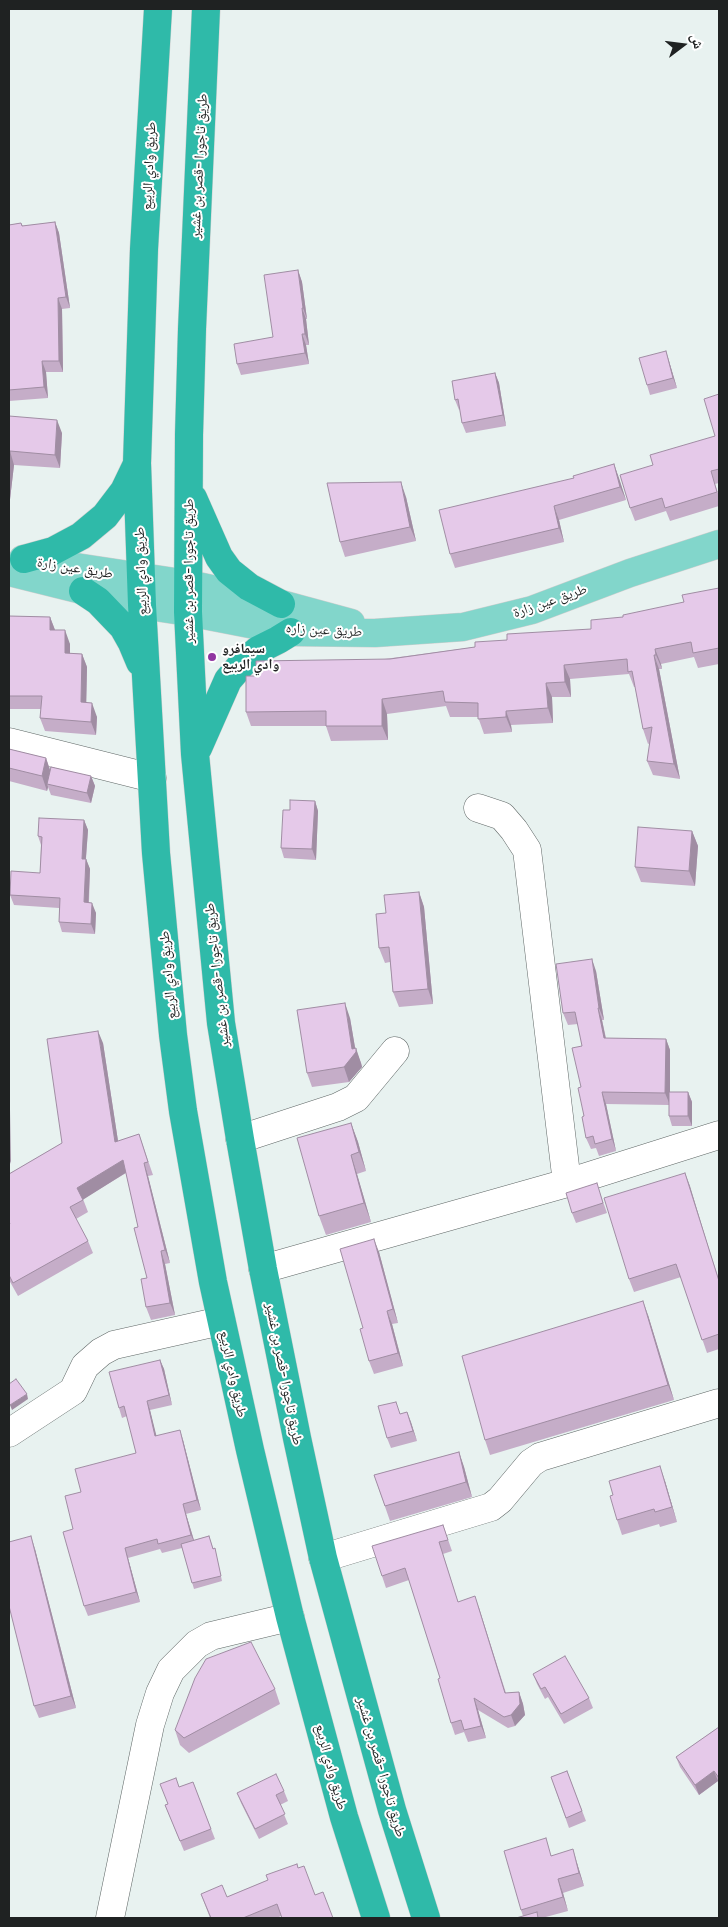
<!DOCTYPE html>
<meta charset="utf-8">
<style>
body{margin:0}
#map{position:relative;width:728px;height:1927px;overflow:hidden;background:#e8f2f0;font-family:Inter,"Noto Naskh Arabic",sans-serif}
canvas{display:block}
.frame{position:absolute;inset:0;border:10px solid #1f2222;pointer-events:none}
.north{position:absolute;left:658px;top:20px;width:50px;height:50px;-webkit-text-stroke:4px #fff;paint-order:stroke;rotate:75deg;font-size:14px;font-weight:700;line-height:20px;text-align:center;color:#1f2222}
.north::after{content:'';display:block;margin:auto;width:18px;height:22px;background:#1f2222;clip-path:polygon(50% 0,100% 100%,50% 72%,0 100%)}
</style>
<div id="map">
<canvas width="728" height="1927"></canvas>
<div class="frame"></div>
<div class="north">ش</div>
</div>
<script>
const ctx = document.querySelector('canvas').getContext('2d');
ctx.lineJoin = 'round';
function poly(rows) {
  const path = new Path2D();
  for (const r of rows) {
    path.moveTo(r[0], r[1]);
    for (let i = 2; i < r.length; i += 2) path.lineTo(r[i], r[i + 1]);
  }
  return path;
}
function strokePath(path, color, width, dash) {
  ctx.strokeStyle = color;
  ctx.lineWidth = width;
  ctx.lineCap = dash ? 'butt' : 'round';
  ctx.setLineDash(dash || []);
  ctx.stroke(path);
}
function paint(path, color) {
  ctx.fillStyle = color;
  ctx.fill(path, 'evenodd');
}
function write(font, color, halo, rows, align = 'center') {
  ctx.font = font + ' Inter,"Noto Naskh Arabic",sans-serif';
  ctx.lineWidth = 4;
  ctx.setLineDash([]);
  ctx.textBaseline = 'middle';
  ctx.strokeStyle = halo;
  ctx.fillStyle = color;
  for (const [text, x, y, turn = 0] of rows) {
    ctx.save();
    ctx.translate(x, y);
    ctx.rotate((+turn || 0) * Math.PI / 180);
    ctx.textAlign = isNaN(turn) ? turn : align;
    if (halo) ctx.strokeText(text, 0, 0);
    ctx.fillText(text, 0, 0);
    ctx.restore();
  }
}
const minor = poly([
 [9,742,152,778],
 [478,808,502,816,514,830,527,850,567,1183],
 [240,1139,338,1107,356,1098,395,1051],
 [263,1269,567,1183,719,1135],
 [9,1433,73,1391,85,1366,101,1352,114,1345,221,1321],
 [323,1558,491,1507,500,1500,531,1463,540,1457,719,1403],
 [110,1918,150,1725,160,1693,171,1670,197,1644,211,1636,290,1617]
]);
const major = poly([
 [23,559,188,584,281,604,351,623],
 [9,572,142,605,188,612,291,632,375,633,463,627,532,610,630,573,719,544]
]);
const highway = poly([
 [158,9,144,249,137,463,142,605,156,853,173,1035,183,1111,213,1282,250,1450,290,1617,344,1817,376,1918],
 [206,9,192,329,189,435,188,612,195,754,221,1023,240,1139,263,1269,297,1438,323,1558,392,1810,426,1918],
 [193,498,219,557,229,571,249,587,281,604],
 [24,559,53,551,81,536,105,516,124,491,137,464],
 [83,591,98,601,123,627,132,643,140,662],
 [198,748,228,680,242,664,258,650,278,640,291,632]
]);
strokePath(minor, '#606867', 29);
strokePath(major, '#cecece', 29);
strokePath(highway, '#cecece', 29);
strokePath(minor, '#fff', 28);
strokePath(major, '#82d6cb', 28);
strokePath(highway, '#2fbaa9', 28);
paint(poly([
 [55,222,59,233,70,308,62,309,63,372,46,372,48,398,9,401,9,225,21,223,23,226],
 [298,270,302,282,307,319,306,319,309,345,306,345,309,364,241,375,237,364,273,337],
 [666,351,677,388,650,395,647,385],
 [495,373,499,383,506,426,466,433,462,423,460,409,459,410,455,400],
 [719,394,719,483,715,484,719,496,719,506,670,521,666,511,635,521,630,508,653,465,715,436],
 [9,416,62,433,60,468,14,465,9,508],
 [614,464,626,500,559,520,564,542,455,568,450,554,574,478],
 [406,497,416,541,345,557,340,542],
 [719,588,719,664,698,668,694,657,661,664,662,669,659,669,680,779,653,775,647,761,650,743,648,744,643,729,635,687,634,687,629,674,570,679,571,697,552,697,553,723,511,725,512,732,484,734,478,717,450,717,446,706,387,714,388,740,331,741,326,726,251,726,246,712,256,676,475,647,507,640,591,629,623,617,684,602],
 [9,616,50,617,55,630,70,644,70,653,82,654,87,667,86,703,97,717,96,735,45,731,40,718,41,709,9,709],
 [9,749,46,758,50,770,91,776,95,786,91,803,51,795,48,787,47,791,9,781],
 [315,801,318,811,316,860,284,858,281,848,290,810],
 [84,820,88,830,86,859,90,869,89,902,96,913,95,934,62,932,59,922,59,908,14,905,10,895,40,873,41,845,38,836],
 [692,831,698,846,695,886,641,882,635,867],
 [419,892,424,907,433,1004,399,1007,393,992,390,962,385,963,379,948,386,913],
 [596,971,604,1020,602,1020,606,1038,666,1039,670,1050,670,1092,688,1092,692,1102,692,1126,672,1126,669,1116,669,1105,606,1104,616,1151,599,1156,596,1148,591,1149,586,1138,581,1087,582,1046,578,1024,568,1025,563,1013],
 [350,1018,355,1048,361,1063,362,1067,349,1082,312,1087,307,1073],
 [103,1043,118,1141,139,1134,153,1175,148,1176,170,1263,165,1264,175,1315,151,1320,146,1307,147,1278,138,1227,126,1173,83,1199,88,1212,76,1219,88,1241,93,1253,18,1296,9,1280,9,1174,62,1143],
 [351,1123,358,1142,366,1171,357,1174,371,1222,326,1235,319,1216],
 [685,1173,719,1280,719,1349,707,1353,681,1277,634,1292,629,1279],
 [600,1193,607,1213,576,1223,572,1213],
 [379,1252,398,1323,392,1324,403,1366,374,1374,369,1361,363,1328],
 [648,1315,674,1400,490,1455,485,1440],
 [160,1360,164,1369,172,1405,150,1410,156,1436,183,1440,201,1510,186,1514,194,1540,209,1536,213,1548,215,1548,216,1553,222,1581,194,1589,182,1548,162,1553,160,1549,128,1558,140,1602,88,1616,84,1606,73,1529,81,1492,136,1453,127,1416,122,1418,119,1408],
 [407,1412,417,1441,391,1448,387,1438],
 [459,1452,464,1467,472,1497,390,1521,374,1475],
 [665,1481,677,1522,660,1527,659,1524,622,1535,617,1520,613,1495],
 [443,1525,452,1551,443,1554,458,1602,479,1608,506,1693,519,1692,523,1704,525,1715,515,1726,508,1728,478,1710,486,1738,468,1742,464,1732,455,1735,451,1723,440,1678,409,1580,386,1588,382,1576],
 [35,1549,76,1708,39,1718,34,1706],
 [533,1674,589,1698,593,1708,564,1724,548,1697,545,1699,537,1684],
 [275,1689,280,1704,189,1753,180,1745,175,1730],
 [719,1727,719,1783,718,1781,699,1795,680,1767,676,1757],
 [567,1771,586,1821,569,1828,551,1777],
 [193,1782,215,1839,184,1851,165,1805,168,1804,179,1787],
 [284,1791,288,1801,280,1805,288,1824,259,1839,241,1803,237,1793],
 [552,1855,577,1863,584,1886,563,1893,568,1911,542,1918,516,1918,523,1916,521,1910],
 [297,1864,298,1868,281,1916,277,1918,210,1918,201,1894,227,1897,268,1880]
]), '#c5adc8');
paint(poly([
 [55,222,59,233,70,308,66,297],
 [298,270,302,282,307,319,303,308],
 [58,298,62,309,63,372,59,361],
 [302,308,306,319,309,345,305,334],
 [302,334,306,345,309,364,305,353],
 [666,351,669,361,677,388,673,378],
 [42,361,46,372,48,398,44,387],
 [495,373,499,383,506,426,503,415],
 [57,420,62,433,60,468,55,455],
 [10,451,14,465,9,508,9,459],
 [614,464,619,478,626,500,620,487],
 [401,482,406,497,416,541,410,527],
 [554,506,559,520,564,542,559,528],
 [50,617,55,630,50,630],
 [65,630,70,644,70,667,65,653],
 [655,649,661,664,662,669,656,655],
 [82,654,87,667,86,716,81,702],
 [654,655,659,669,680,779,674,764],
 [564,665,570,679,571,697,565,682],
 [546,683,552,697,553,723,548,708],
 [382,699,387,714,388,740,382,726],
 [92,703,97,717,96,735,91,722],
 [506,711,511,725,512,732,506,717],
 [46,758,51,773,47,784,48,787,47,791,42,776],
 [91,776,95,786,91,803,87,793],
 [315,801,318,811,316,860,312,849],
 [84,820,88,830,85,869,82,859],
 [692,831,698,846,695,886,689,871],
 [86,859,90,869,88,912,84,902],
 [419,892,424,907,433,1004,428,989],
 [92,903,96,913,95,934,91,924],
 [592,959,596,971,604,1020,599,1008],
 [345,1003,350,1018,356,1053,356,1048,361,1063,362,1067,349,1082,344,1067,352,1049],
 [598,1008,602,1020,608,1050,604,1038],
 [98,1031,103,1043,120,1154,115,1142],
 [666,1039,670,1050,670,1105,665,1093],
 [9,1054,9,1055,11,1164,9,1158],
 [602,1092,606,1104,616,1151,612,1139],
 [688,1092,692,1102,692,1126,688,1116],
 [351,1123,358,1142,366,1171,359,1152],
 [351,1155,357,1174,371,1222,364,1203],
 [123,1160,127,1172,81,1201,77,1188],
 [144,1163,148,1176,170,1263,165,1250],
 [685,1173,690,1186,719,1283],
 [374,1239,379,1252,398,1323,393,1309],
 [161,1251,165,1264,175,1315,170,1303],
 [643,1301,648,1315,674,1400,668,1385],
 [387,1311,392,1324,403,1366,398,1353],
 [160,1360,164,1369,172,1405,169,1395],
 [27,1394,28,1399,12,1410,10,1405],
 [147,1401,150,1410,159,1446,155,1436],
 [407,1412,411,1422,417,1441,413,1431],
 [180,1430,183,1440,201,1510,197,1500],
 [459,1452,464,1467,472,1497,466,1482],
 [660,1466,665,1481,677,1522,672,1507],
 [183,1504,195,1544,191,1535],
 [31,1536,35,1549,76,1708,71,1696],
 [125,1548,128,1558,140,1602,136,1592],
 [475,1596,479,1608,509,1705,505,1693],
 [519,1692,523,1704,525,1715,515,1726,511,1715],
 [474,1698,478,1710,486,1738,481,1726],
 [714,1771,718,1781,699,1795,695,1785],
 [573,1849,577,1863,584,1886,579,1873],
 [558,1879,563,1893,568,1911,563,1897]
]), '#a08da3');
const building = poly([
 [55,222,66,297,58,298,59,361,42,361,44,387,9,390,9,225,21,223,22,226,55,222],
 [298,270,303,308,302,308,305,334,302,334,305,353,237,364,234,344,273,337,264,275,298,270],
 [666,351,673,378,647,385,639,358,666,351],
 [495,373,503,415,462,423,458,399,455,400,452,381,495,373],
 [719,394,719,469,711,471,717,492,665,508,662,498,630,508,620,475,653,465,650,455,715,436,704,399,719,394],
 [9,416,57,420,55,455,10,451,9,459,9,416],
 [614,464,620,487,554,506,559,528,450,554,439,510,574,478,573,476,614,464],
 [401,482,410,527,340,542,327,483,401,482],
 [719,588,719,648,693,653,691,642,655,649,656,655,654,655,674,764,647,761,652,727,643,729,632,671,628,672,627,659,564,665,565,682,546,683,548,708,506,711,506,717,478,719,478,703,445,702,443,691,382,699,382,726,326,726,326,711,246,712,246,676,256,676,256,661,390,659,475,647,475,642,507,640,507,634,591,629,591,620,623,617,623,615,684,602,682,595,719,588],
 [9,616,50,617,50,630,65,630,65,653,82,654,81,702,92,703,91,722,40,718,42,696,9,696,9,616],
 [9,749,46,758,42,776,9,768,9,749],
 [51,767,91,776,87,793,47,784,51,767],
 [290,800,315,801,312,849,281,848,283,810,290,810,290,800],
 [39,818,84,820,82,859,86,859,84,902,92,903,91,924,59,922,60,898,10,895,11,871,40,873,42,837,38,836,39,818],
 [638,827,692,831,689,871,635,867,638,827],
 [419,892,428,989,393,992,389,947,379,948,376,914,386,913,384,895,419,892],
 [592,959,599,1008,598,1008,604,1038,666,1039,665,1093,602,1092,612,1139,595,1144,593,1136,586,1138,582,1117,584,1116,578,1088,581,1087,572,1048,582,1046,575,1012,563,1013,556,964,592,959],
 [345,1003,352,1049,356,1048,356,1052,344,1067,307,1073,297,1010,345,1003],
 [98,1031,115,1142,139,1134,148,1162,144,1163,165,1250,161,1251,170,1303,146,1307,141,1279,147,1278,134,1228,138,1227,123,1160,77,1188,83,1200,70,1207,88,1241,13,1283,9,1275,9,1224,10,1224,9,1222,9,1174,62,1143,47,1039,98,1031],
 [669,1092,688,1092,688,1116,669,1116,669,1092],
 [351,1123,359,1152,351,1155,364,1203,319,1216,297,1138,351,1123],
 [685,1173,719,1281,719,1334,702,1340,676,1264,629,1279,604,1198,685,1173],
 [597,1183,603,1203,572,1213,566,1193,597,1183],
 [374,1239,393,1309,387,1311,398,1353,369,1361,360,1329,363,1328,340,1249,374,1239],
 [643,1301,668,1385,485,1440,462,1356,643,1301],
 [160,1360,169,1395,147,1401,155,1436,180,1430,197,1500,183,1504,191,1535,158,1544,157,1539,125,1548,136,1592,84,1606,63,1532,73,1529,65,1496,81,1492,75,1469,136,1453,124,1406,119,1408,109,1372,160,1360],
 [16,1379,27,1394,10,1405,9,1403,9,1384,16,1379],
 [396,1402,400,1414,407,1412,413,1431,387,1438,378,1406,396,1402],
 [459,1452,466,1482,385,1506,374,1475,459,1452],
 [660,1466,672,1507,655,1512,654,1509,617,1520,610,1496,613,1495,609,1481,660,1466],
 [443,1525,448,1540,439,1542,458,1602,475,1596,505,1693,519,1692,520,1704,511,1715,504,1717,474,1698,481,1726,464,1730,461,1720,451,1723,438,1679,440,1678,405,1568,382,1576,372,1546,443,1525],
 [31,1536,71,1696,34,1706,9,1606,9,1542,31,1536],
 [209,1536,213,1549,215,1548,221,1576,192,1583,181,1544,209,1536],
 [251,1642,275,1689,184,1738,175,1730,195,1678,206,1659,251,1642],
 [565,1656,589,1698,561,1714,545,1687,541,1689,533,1674,565,1656],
 [719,1727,719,1778,714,1771,695,1785,676,1757,719,1727],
 [567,1771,582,1811,566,1818,551,1777,567,1771],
 [276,1774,284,1791,276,1795,285,1814,255,1829,237,1793,276,1774],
 [176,1778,179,1787,193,1782,211,1829,180,1841,165,1805,168,1804,160,1784,176,1778],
 [546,1838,551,1856,573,1849,579,1873,558,1879,563,1897,521,1910,504,1851,546,1838],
 [297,1864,298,1868,304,1866,315,1895,323,1892,333,1918,282,1918,277,1904,243,1918,211,1918,201,1894,222,1885,227,1897,268,1880,266,1875,297,1864],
 [537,1912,538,1918,516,1918,537,1912]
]);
paint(building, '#e5c9e9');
strokePath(building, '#a08da3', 1);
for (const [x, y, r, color] of [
 [212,657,5,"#9136a1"]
]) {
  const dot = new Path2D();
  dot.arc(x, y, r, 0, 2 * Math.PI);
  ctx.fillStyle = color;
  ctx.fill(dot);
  strokePath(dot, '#fff', 2);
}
write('14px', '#1f2222', '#fff', [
 ["طريق وادي الربيع",149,166,-87],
 ["طريق تاجورا -قصر بن غشير",199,166,-87],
 ["طريق عين زارة",75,568,9],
 ["طريق وادي الربيع",141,571,-92],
 ["طريق تاجورا -قصر بن غشير",189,571,-90],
 ["طريق عين زارة",550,601,-19],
 ["طريق عين زاره",324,630,3],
 ["طريق وادي الربيع",168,975,-95],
 ["طريق تاجورا -قصر بن غشير",217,975,-96],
 ["طريق وادي الربيع",233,1374,78],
 ["طريق تاجورا -قصر بن غشير",284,1374,79],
 ["طريق وادي الربيع",331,1767,75],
 ["طريق تاجورا -قصر بن غشير",381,1767,74]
]);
write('bold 14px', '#1f2222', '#fff', [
 ["سيمافرو",222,649],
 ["وادي الربيع",222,665]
], 'left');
</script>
